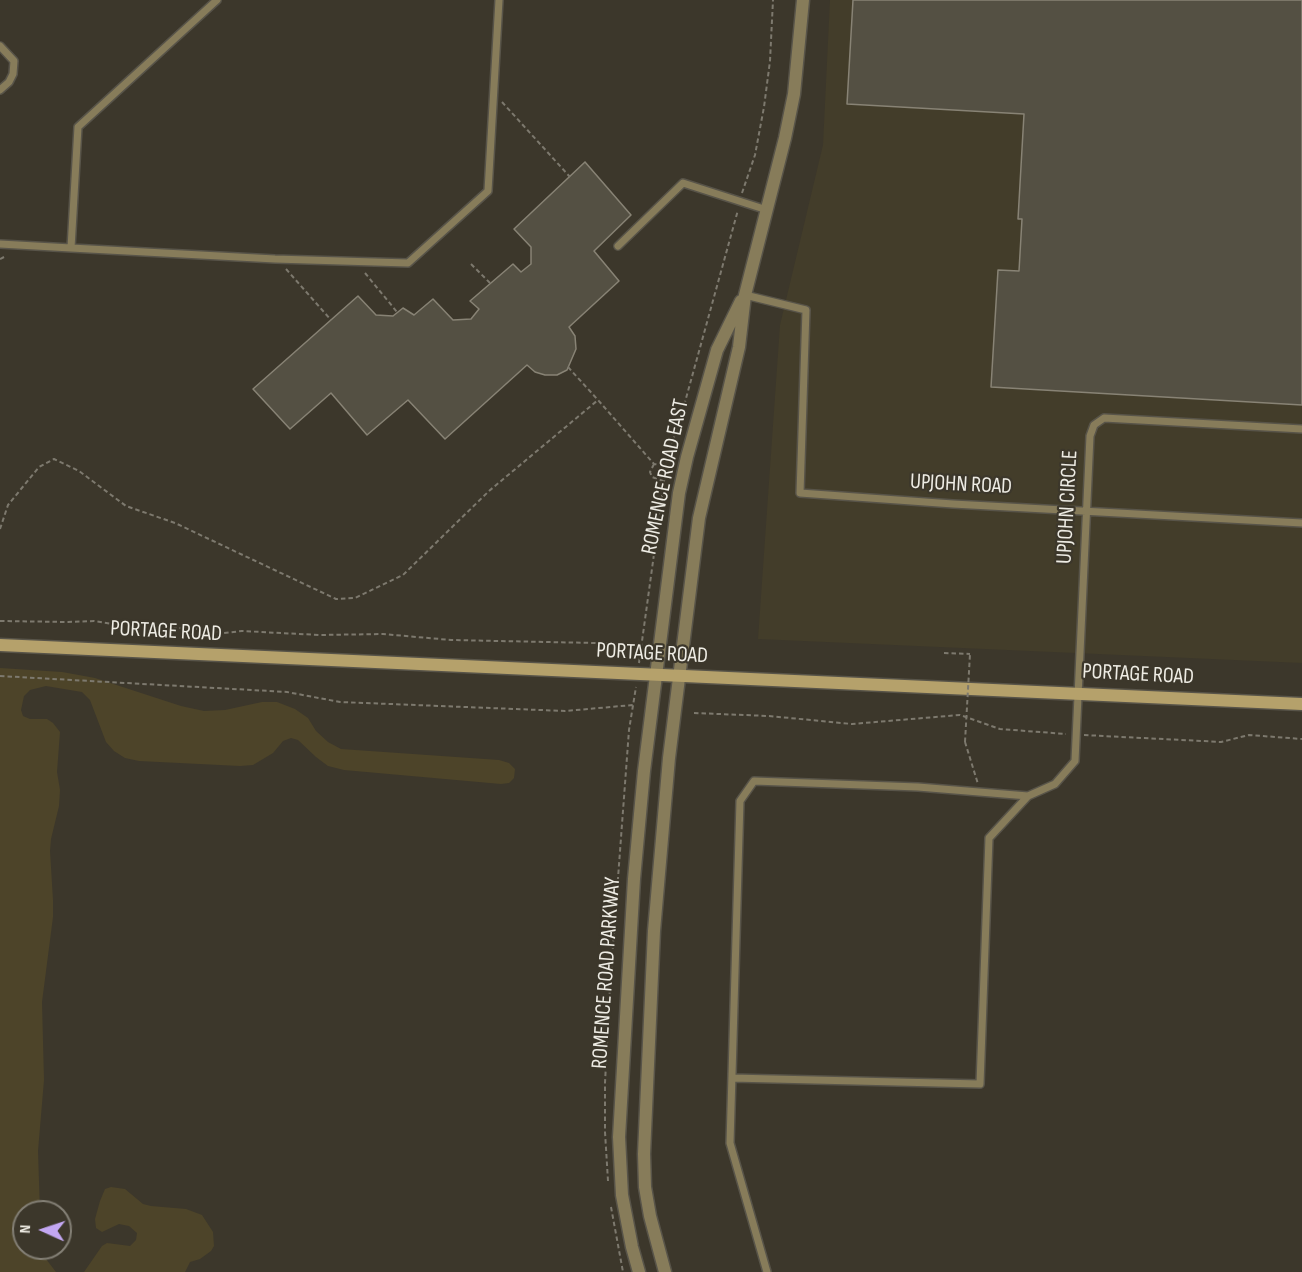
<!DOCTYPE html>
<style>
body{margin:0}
#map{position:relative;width:1302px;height:1272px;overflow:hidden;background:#3c372b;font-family:"Sofia Sans Condensed",sans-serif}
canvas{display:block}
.north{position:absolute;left:12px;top:1200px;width:60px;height:60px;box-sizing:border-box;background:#3c372b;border:2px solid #837f75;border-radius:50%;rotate:273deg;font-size:16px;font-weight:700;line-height:24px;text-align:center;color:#eeece4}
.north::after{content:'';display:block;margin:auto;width:21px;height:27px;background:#c3a7f2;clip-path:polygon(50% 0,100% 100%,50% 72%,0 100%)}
</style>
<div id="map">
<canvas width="1302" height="1272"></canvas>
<div class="north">N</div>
</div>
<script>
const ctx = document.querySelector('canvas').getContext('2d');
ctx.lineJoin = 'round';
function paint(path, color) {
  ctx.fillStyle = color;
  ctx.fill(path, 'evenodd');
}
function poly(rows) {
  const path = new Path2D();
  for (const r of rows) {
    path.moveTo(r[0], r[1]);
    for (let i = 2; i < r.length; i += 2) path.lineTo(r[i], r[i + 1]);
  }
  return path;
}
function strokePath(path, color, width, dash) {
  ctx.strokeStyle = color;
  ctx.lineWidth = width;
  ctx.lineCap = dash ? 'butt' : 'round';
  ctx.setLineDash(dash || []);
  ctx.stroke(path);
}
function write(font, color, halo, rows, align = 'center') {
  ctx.font = font + ' "Sofia Sans Condensed",sans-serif';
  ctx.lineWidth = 4.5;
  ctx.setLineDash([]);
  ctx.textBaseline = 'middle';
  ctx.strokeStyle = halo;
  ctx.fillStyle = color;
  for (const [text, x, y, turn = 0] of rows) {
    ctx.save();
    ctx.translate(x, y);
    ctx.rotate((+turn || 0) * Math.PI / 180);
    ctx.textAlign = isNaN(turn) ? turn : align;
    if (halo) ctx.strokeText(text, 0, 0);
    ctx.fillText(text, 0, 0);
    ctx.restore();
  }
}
paint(poly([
 [830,0,1302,0,1302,663,758,639,780,325,823,145]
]), '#433d2a');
paint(poly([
 [0,668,62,672,95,678,181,706,204,711,225,710,262,702,277,702,295,709,308,718,316,731,328,742,341,749,499,760,509,763,515,769,514,778,509,783,501,784,344,770,328,766,316,757,298,740,291,738,283,741,273,753,253,765,240,766,139,761,125,758,114,751,106,742,90,700,82,692,46,686,30,690,24,696,21,710,23,716,30,719,47,719,53,723,60,732,57,772,60,790,59,806,51,839,50,851,53,900,53,917,42,1002,44,1080,38,1151,40,1212,24,1212,24,1248,42,1248,46,1259,56,1272,0,1272],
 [111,1187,125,1189,143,1204,151,1206,186,1209,202,1215,213,1232,214,1246,211,1251,200,1259,190,1262,185,1272,84,1272,102,1246,107,1243,130,1246,136,1240,137,1233,129,1226,119,1224,102,1232,96,1228,95,1219,100,1201,105,1189]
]), '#4d4429');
const building = poly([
 [853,0,1302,0,1302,405,991,387,998,270,1019,271,1022,219,1018,219,1024,114,847,104,853,0],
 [585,162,631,215,594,251,619,281,569,327,575,336,576,349,567,370,557,375,545,375,535,372,527,365,445,439,408,400,367,435,331,393,290,429,253,389,358,296,376,315,393,316,403,308,414,315,433,299,453,320,471,319,479,309,470,301,513,264,521,272,531,264,531,247,514,229,585,162]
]);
paint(building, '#545043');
strokePath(building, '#888375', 1.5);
const service = poly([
 [0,46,14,61,13,74,9,82,0,90],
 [0,244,71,248,78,127,217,0],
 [618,246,683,183,767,210],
 [71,248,275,259,408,263,488,191,499,0],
 [745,295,806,310,800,493,953,504,1302,523],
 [732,1078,980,1084,989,838,1028,796],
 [767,1272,730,1143,740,801,754,781,918,787,1028,796,1055,784,1075,761,1090,436,1094,425,1104,418,1302,429]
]);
const tertiary = poly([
 [639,1272,632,1247,622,1195,619,1137,634,879,644,771,679,493,687,457,717,350,741,301],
 [665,1272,650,1216,645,1187,644,1154,654,931,669,758,699,518,739,347,745,295,785,138,794,94,803,0]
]);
const secondary = poly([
 [0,645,1302,704]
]);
strokePath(service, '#585449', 10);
strokePath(tertiary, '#585449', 15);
strokePath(secondary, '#585449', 15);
strokePath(poly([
 [502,102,570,177],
 [742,193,755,155,764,107,770,61,773,0],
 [0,259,6,256],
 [471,264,490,283],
 [286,269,331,320],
 [365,273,397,312],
 [568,367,598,400],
 [654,464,650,472,652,477,663,481],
 [0,529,8,505,39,467,54,459,79,471,126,506,175,523,336,599,355,598,403,575,489,491,598,400,654,464,666,465],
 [0,621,68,622,94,621,125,626,203,629,224,633,242,631,319,635,383,634,451,640,642,644],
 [944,653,970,654],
 [639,663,667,460,685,402,738,210],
 [0,676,287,692,340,702,565,711,633,705],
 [694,713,769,716,852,724,960,715,1000,729,1066,734],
 [1084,735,1221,742,1249,735,1302,739],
 [965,742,978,784],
 [608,1181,605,1132,605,1083,610,986,629,730,636,687],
 [611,1207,623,1272]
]), '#7d796e', 2, [4.5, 3]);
strokePath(service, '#877c5a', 7);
strokePath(tertiary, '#877c5a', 12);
strokePath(secondary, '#b5a16b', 12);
strokePath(poly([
 [965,742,970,654]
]), '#7d796e', 2, [4.5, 3]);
write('22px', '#eeece4', '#3c372b', [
 ["ROMENCE ROAD EAST",666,477,-78],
 ["UPJOHN ROAD",961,485,3],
 ["UPJOHN CIRCLE",1068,507,-87],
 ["PORTAGE ROAD",166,632,3],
 ["PORTAGE ROAD",652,654,3],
 ["PORTAGE ROAD",1138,675,3],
 ["ROMENCE ROAD PARKWAY",607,973,-86]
]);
</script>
